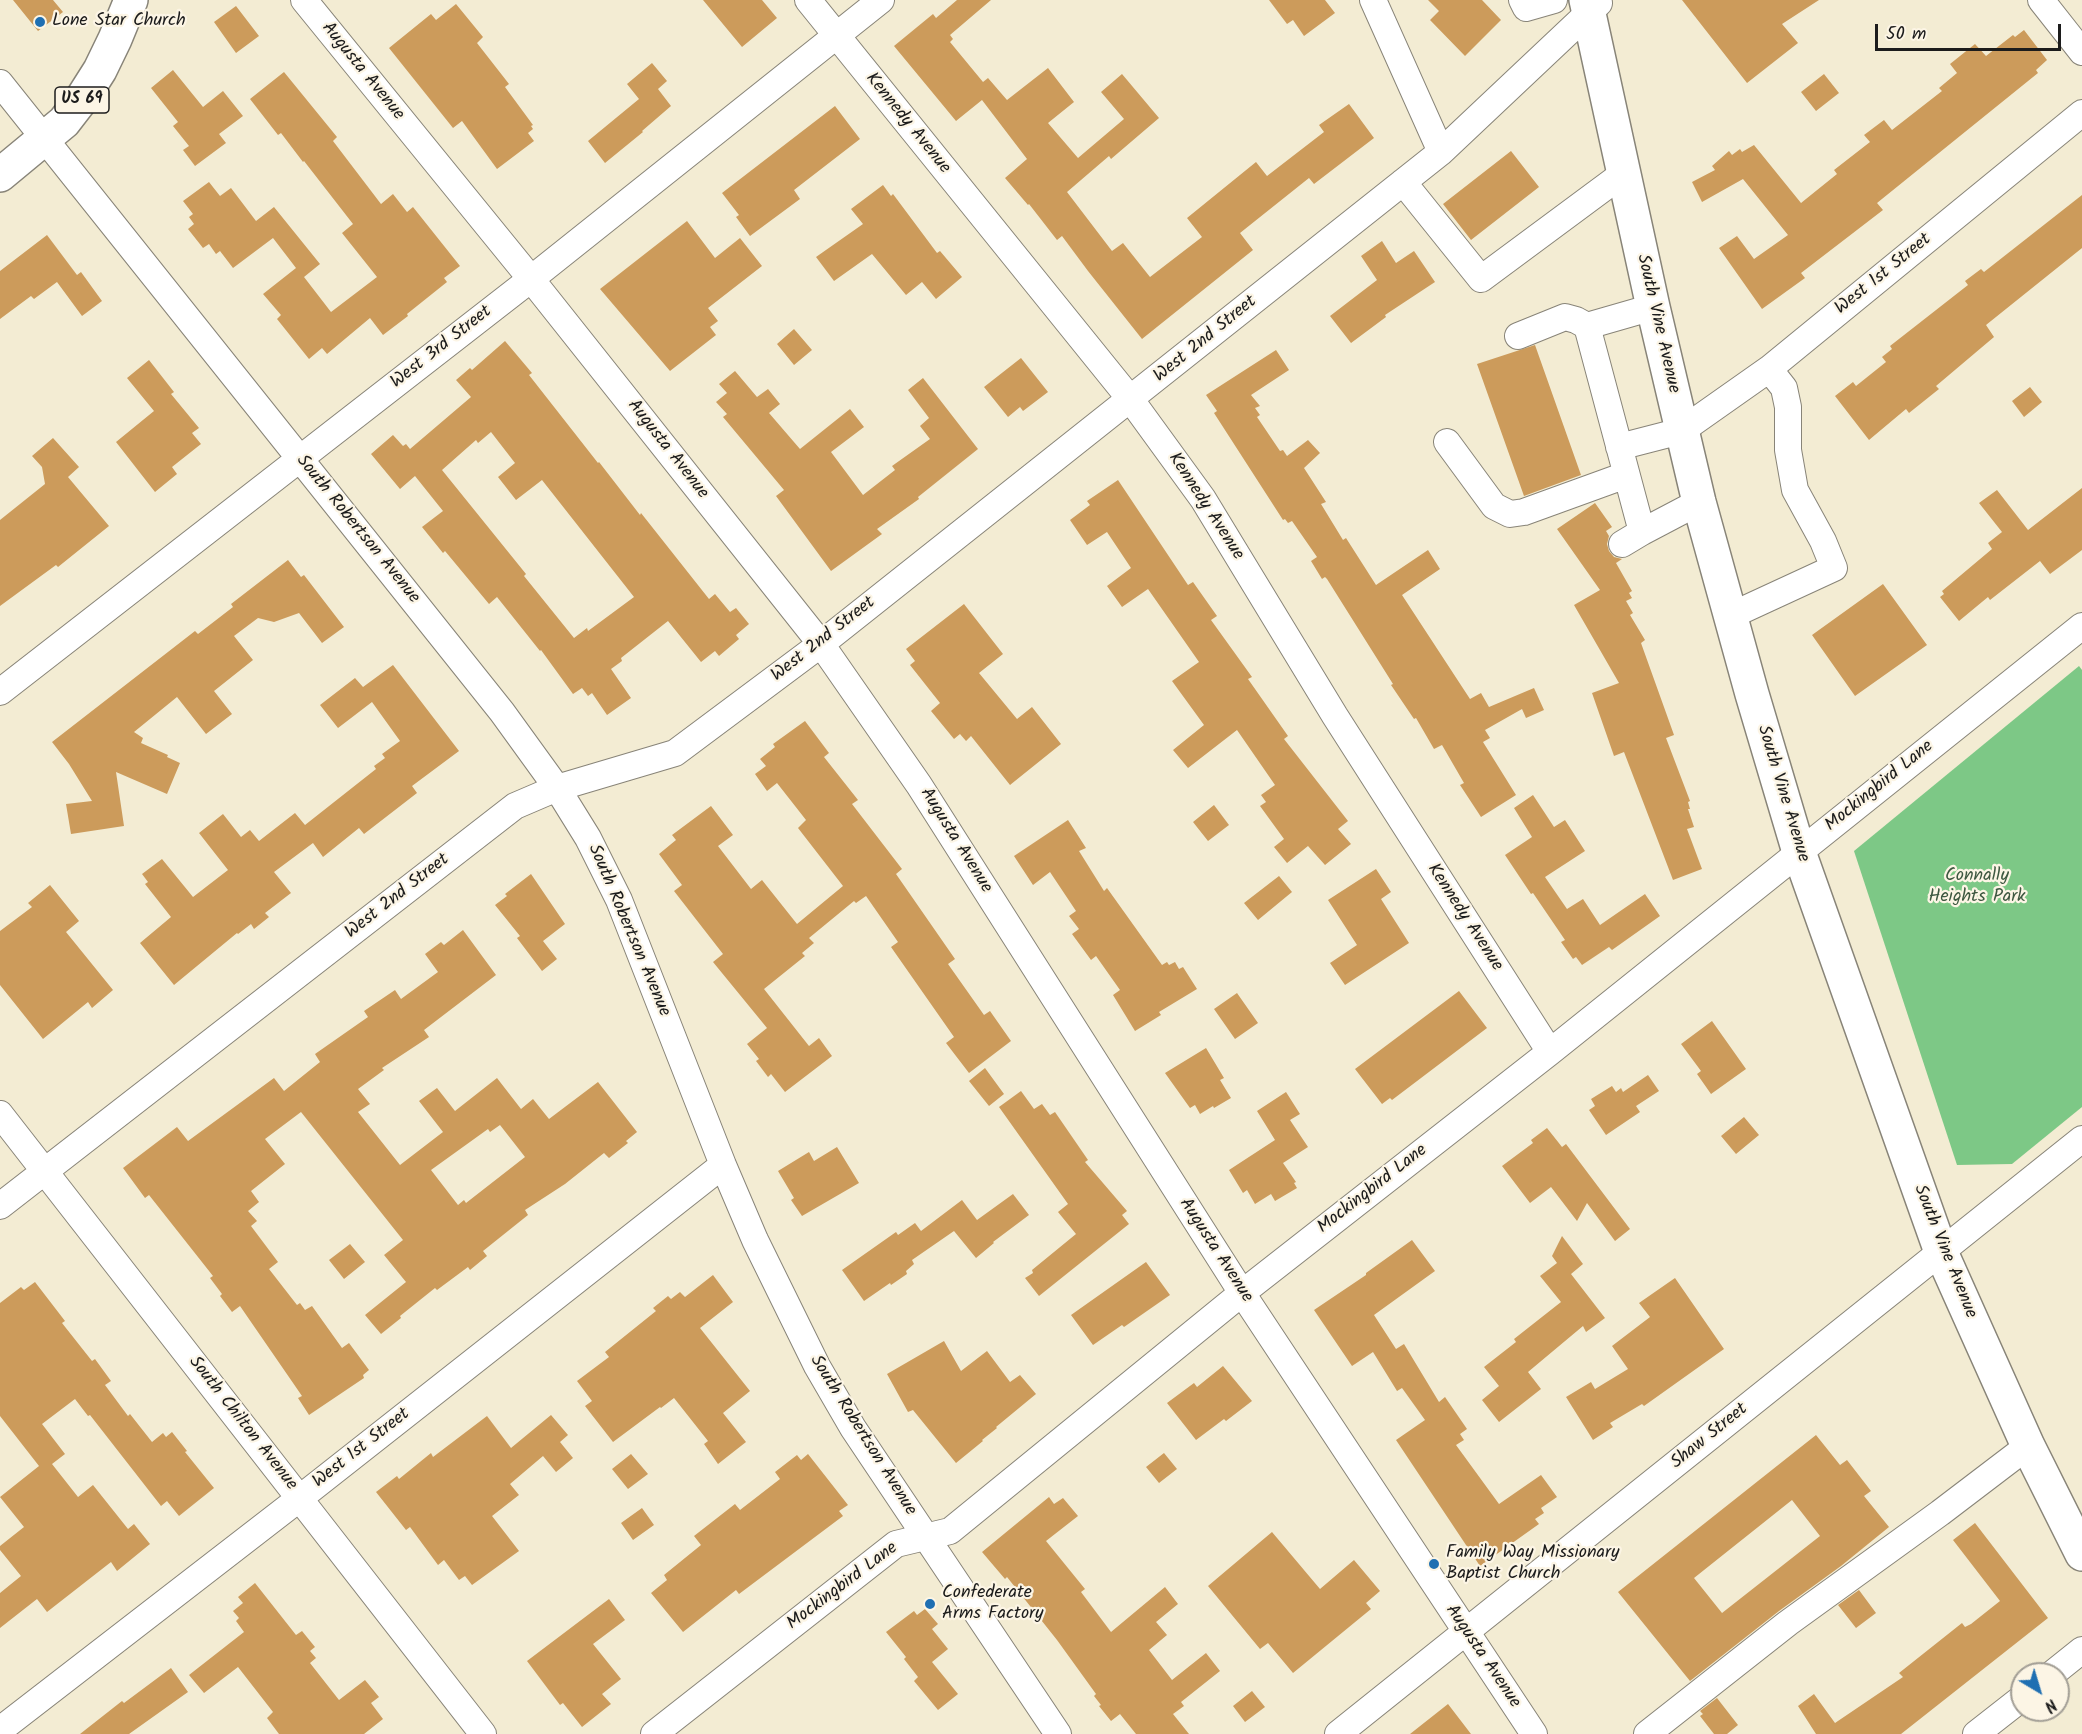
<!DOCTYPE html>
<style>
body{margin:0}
#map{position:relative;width:2082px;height:1734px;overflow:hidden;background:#f3ecd3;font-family:Kalam,sans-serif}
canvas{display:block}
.north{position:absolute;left:2010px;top:1662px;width:60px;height:60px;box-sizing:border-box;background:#fcf5e5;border:2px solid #a29e95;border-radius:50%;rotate:142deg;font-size:16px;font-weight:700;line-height:24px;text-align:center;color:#1c1c1c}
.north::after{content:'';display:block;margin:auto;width:21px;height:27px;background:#1f6fb2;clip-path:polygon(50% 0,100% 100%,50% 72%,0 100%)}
.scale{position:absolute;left:1875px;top:24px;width:186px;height:27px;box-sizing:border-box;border:3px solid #1c1c1c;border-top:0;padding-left:8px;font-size:18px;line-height:21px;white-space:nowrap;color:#1c1c1c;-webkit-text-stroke:4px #fcf5e5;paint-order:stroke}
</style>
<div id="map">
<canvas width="2082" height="1734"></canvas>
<div class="north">N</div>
<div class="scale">50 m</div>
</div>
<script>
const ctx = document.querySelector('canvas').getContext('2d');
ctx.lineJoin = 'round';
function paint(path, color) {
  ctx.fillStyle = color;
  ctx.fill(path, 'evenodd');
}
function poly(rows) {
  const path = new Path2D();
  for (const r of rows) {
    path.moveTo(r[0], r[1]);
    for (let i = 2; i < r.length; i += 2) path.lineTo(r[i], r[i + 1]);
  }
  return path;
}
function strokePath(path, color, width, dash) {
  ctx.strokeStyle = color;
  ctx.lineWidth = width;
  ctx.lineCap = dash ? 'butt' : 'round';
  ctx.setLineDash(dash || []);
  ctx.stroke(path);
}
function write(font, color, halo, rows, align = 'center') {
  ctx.font = font + ' Kalam,sans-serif';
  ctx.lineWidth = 4.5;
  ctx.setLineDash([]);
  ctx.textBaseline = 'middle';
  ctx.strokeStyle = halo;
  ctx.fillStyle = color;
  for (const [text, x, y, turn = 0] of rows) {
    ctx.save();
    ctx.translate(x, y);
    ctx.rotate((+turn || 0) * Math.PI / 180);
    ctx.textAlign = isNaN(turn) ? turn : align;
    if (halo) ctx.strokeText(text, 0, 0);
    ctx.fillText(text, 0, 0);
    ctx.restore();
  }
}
paint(poly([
 [2079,666,2082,670,2082,1107,2012,1164,1957,1165,1854,851]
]), '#7dc886');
paint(poly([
 [13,0,53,0,63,12,38,31],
 [703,0,762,0,777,18,742,47],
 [957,0,991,0,950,35,953,39,950,42,983,82,988,78,1007,100,1048,68,1074,102,1048,123,1078,158,1124,119,1101,92,1122,74,1159,118,1111,159,1109,156,1067,192,1112,251,1123,243,1150,277,1202,237,1187,218,1256,162,1267,176,1324,132,1319,125,1349,104,1374,138,1314,184,1309,178,1240,233,1253,250,1142,339,1088,271,1062,236,1057,240,1029,204,1028,205,1005,178,1027,159,982,100,956,121,894,46,933,14,936,18],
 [1269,0,1325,0,1335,13,1304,36,1293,20,1287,24],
 [1428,0,1482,0,1501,20,1465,56,1430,20,1439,11],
 [1682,0,1819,0,1782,24,1798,43,1747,83],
 [456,4,483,37,477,43,509,84,505,87,533,125,531,126,533,129,528,133,534,141,497,169,462,121,453,128,389,48,431,14,436,20],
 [236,6,259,36,236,53,214,22],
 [2024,30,2047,60,2036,70,2038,73,1877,203,1883,210,1801,273,1805,278,1762,309,1719,248,1737,236,1754,259,1788,235,1743,179,1702,202,1692,182,1715,170,1712,166,1729,151,1732,155,1740,149,1742,152,1754,145,1801,203,1837,174,1834,170,1870,142,1864,135,1884,120,1892,130,1942,91,1939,88,1957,73,1950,64,1975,44,1986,56,2013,35,2015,37],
 [652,63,667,81,658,89,671,106,642,131,643,132,605,163,588,141,639,99,627,84],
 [173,70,203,107,223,91,243,116,219,134,226,143,195,166,183,150,189,146,173,126,178,122,151,88],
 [284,72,337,137,333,141,381,204,393,194,407,212,413,207,460,266,444,278,447,282,407,314,408,316,383,335,370,318,327,354,322,348,309,359,277,319,281,315,263,294,296,268,273,238,233,268,220,251,216,254,209,244,203,248,188,229,194,224,189,217,193,214,183,201,209,182,220,196,231,188,256,221,274,207,320,264,304,277,331,312,377,277,342,233,353,224,304,161,303,162,281,133,278,135,250,99],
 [1824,74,1839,93,1816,111,1801,92],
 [835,106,860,139,794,190,800,199,750,236,736,217,739,215,722,193],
 [1511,151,1539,187,1471,240,1443,204],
 [883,185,891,196,893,194,937,253,940,251,962,277,936,299,922,282,906,295,872,254,834,281,816,257,863,224,851,209],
 [2082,195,2082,248,1986,325,1994,337,1936,386,1939,389,1909,413,1906,409,1869,440,1835,396,1853,382,1856,386,1886,362,1882,357,1892,349,1890,346,1968,285,1965,281,1981,269,1984,272],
 [687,221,715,258,740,238,762,266,708,308,718,321,710,327,716,335,670,371,600,289],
 [47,235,77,275,81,272,102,301,82,316,57,282,34,299,31,296,0,319,0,271],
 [1382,241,1396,263,1414,251,1435,282,1385,315,1386,317,1351,343,1330,316,1377,280,1361,256],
 [794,329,812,350,794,365,777,344],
 [505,341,532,373,529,375,598,463,599,462,640,515,641,513,709,599,715,594,730,612,736,608,749,624,736,635,739,639,719,656,715,651,701,662,668,621,621,658,622,661,611,669,631,698,607,715,592,693,588,696,582,688,573,694,541,650,540,651,497,597,489,604,445,551,443,553,422,527,443,511,415,476,400,489,371,454,393,435,403,446,406,444,410,449,471,397,456,380,470,368,472,370],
 [491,432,515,463,498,477,516,500,542,480,634,597,588,631,587,628,574,638,524,576,526,574,442,470,476,440,478,443],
 [1535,345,1581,475,1524,496,1477,364],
 [1276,350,1289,370,1251,395,1260,406,1255,408,1260,415,1257,417,1280,451,1283,450,1287,456,1308,440,1320,453,1304,468,1326,502,1321,504,1343,540,1346,538,1376,585,1428,550,1440,569,1402,595,1470,699,1481,693,1489,707,1534,688,1544,710,1526,718,1522,709,1485,730,1490,738,1483,742,1516,795,1481,817,1460,785,1464,783,1442,745,1434,749,1416,718,1414,719,1391,685,1393,684,1327,579,1325,577,1322,579,1311,561,1317,557,1292,521,1288,523,1285,519,1283,520,1214,413,1217,411,1206,395],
 [1021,358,1048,392,1023,411,1020,407,1008,417,984,387],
 [149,360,174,392,171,394,199,428,192,433,201,444,172,467,177,474,155,492,116,442,154,411,127,378],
 [735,371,757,397,768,389,780,404,769,413,800,449,850,409,864,427,831,452,863,495,895,470,892,466,930,439,920,426,929,418,908,390,923,378,978,449,918,497,919,499,877,529,882,534,831,571,776,496,784,490,723,417,727,414,716,402,727,393,719,384],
 [2030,387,2042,402,2024,417,2012,401],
 [53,438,79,467,68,477,109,526,58,567,56,565,0,606,0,520,45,484,42,467,32,456],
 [1118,480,1188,585,1193,582,1217,616,1211,620,1252,677,1248,679,1288,736,1284,739,1348,821,1338,829,1351,844,1325,865,1308,846,1287,863,1274,847,1284,839,1260,806,1266,802,1261,795,1275,785,1237,730,1188,768,1173,750,1204,725,1172,681,1199,662,1148,589,1122,607,1107,586,1131,568,1107,532,1087,545,1070,520,1090,505,1087,501],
 [2082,488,2082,550,2050,574,2040,561,1990,600,1988,597,1959,621,1940,597,1944,594,1942,591,1992,549,1988,543,2002,532,1979,503,1997,490,2028,530],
 [1595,503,1612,527,1606,531,1609,536,1607,544,1609,551,1614,557,1622,559,1616,563,1632,591,1629,593,1632,598,1626,601,1633,613,1630,615,1645,640,1641,643,1674,735,1666,738,1690,801,1688,802,1690,809,1688,809,1694,827,1687,829,1702,869,1673,880,1624,752,1614,756,1592,693,1619,683,1574,605,1600,590,1557,529],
 [288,560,301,577,304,575,344,627,322,643,299,613,274,622,258,618,234,636,253,660,214,691,232,714,206,734,177,697,134,732,143,738,141,743,168,755,167,757,180,763,167,794,116,772,124,826,71,834,66,804,92,801,69,764,52,742,195,631,198,634,233,607,231,604],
 [1883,584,1927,645,1855,696,1812,635],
 [964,604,1003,654,979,673,1017,719,1032,707,1061,744,1010,785,971,736,966,741,960,734,954,739,931,711,940,703,910,665,915,661,906,649],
 [393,665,459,751,412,786,417,793,364,834,359,828,323,857,313,843,274,872,291,893,265,913,269,917,254,929,251,924,238,934,237,933,174,985,140,943,171,917,145,884,148,882,142,874,162,859,193,897,228,870,199,833,223,814,241,837,250,830,259,841,295,813,305,825,376,769,374,766,385,758,382,754,400,741,372,702,338,728,320,705,355,678,363,687],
 [805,721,829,753,824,757,858,800,852,804,902,869,896,874,955,959,948,964,984,1015,990,1011,1011,1041,969,1073,946,1043,954,1037,891,947,898,942,866,896,856,903,854,901,809,938,814,943,802,953,805,956,764,989,809,1046,819,1038,832,1056,785,1092,771,1074,768,1077,756,1061,759,1059,747,1044,767,1028,713,962,723,954,674,891,682,885,659,854,676,840,672,835,711,806,733,835,718,846,751,889,762,880,797,924,843,886,798,828,806,820,777,783,767,791,755,774,766,766,760,759,775,747,773,744],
 [1533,795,1554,827,1565,820,1585,851,1545,877,1567,909,1583,899,1600,925,1645,894,1660,916,1612,950,1609,947,1582,965,1576,957,1573,959,1561,942,1565,940,1533,893,1531,894,1505,855,1532,837,1514,808],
 [1214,805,1229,825,1208,841,1193,822],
 [1068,820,1086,848,1079,851,1104,891,1107,888,1162,965,1167,962,1169,965,1175,962,1179,969,1183,967,1197,989,1159,1012,1161,1015,1135,1031,1113,995,1120,990,1096,956,1091,960,1072,934,1079,929,1069,916,1076,911,1050,872,1033,885,1014,856],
 [1376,869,1391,892,1381,899,1409,943,1345,985,1330,963,1357,945,1328,900],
 [531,874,565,924,543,941,557,959,542,971,517,938,520,936,495,905,507,896,505,894],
 [1279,876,1292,892,1258,920,1244,903],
 [50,885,79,921,66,932,113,990,92,1008,88,1002,43,1039,0,985,0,931,32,907,28,903],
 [463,930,496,975,424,1030,429,1037,382,1068,384,1070,358,1089,370,1104,358,1112,400,1165,443,1132,419,1101,437,1088,455,1111,497,1078,521,1109,533,1099,549,1119,598,1082,637,1132,626,1141,628,1143,609,1158,604,1153,565,1184,525,1210,528,1215,483,1251,487,1256,470,1270,468,1267,437,1290,435,1288,400,1316,401,1318,381,1334,365,1315,406,1282,384,1255,403,1240,301,1112,265,1139,285,1164,251,1191,259,1202,248,1211,257,1221,251,1226,278,1262,269,1269,297,1305,300,1303,305,1310,312,1306,342,1348,349,1343,369,1370,363,1375,364,1378,309,1415,298,1398,302,1396,240,1306,232,1312,220,1296,222,1294,210,1278,213,1276,149,1195,145,1198,123,1168,177,1127,188,1141,274,1078,284,1091,320,1062,315,1054,368,1017,364,1011,395,990,401,999,438,972,425,954,441,942,444,945],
 [500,1125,525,1157,466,1203,464,1200,458,1205,431,1170,488,1129,490,1132],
 [1459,991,1487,1028,1392,1100,1390,1098,1382,1104,1355,1069],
 [1237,993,1258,1023,1235,1039,1214,1009],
 [1712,1021,1746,1069,1711,1094,1697,1074,1701,1071,1681,1044],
 [1206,1048,1224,1078,1220,1080,1231,1098,1214,1108,1213,1106,1200,1114,1195,1105,1190,1108,1165,1073],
 [985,1068,1004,1094,989,1106,969,1081],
 [1648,1075,1659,1091,1636,1106,1640,1112,1606,1135,1589,1110,1595,1106,1591,1099,1612,1086,1616,1092,1621,1088,1623,1092],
 [1021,1091,1034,1109,1042,1104,1050,1115,1055,1112,1088,1160,1085,1162,1127,1211,1122,1215,1129,1224,1039,1296,1025,1278,1033,1273,1032,1270,1076,1234,1058,1212,1068,1204,999,1107],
 [1286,1092,1300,1114,1290,1120,1308,1147,1283,1163,1296,1182,1294,1183,1297,1188,1275,1201,1271,1194,1255,1204,1247,1190,1243,1193,1229,1170,1275,1140,1257,1111],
 [1744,1117,1759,1135,1736,1154,1721,1136],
 [1547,1128,1562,1147,1566,1144,1630,1229,1615,1241,1587,1203,1577,1221,1551,1187,1530,1203,1502,1166,1533,1143,1531,1140],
 [837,1147,859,1183,802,1216,791,1200,794,1198,778,1171,809,1152,814,1161],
 [1013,1194,1029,1215,993,1242,994,1243,976,1258,954,1231,912,1260,914,1264,906,1271,907,1274,891,1285,890,1283,864,1301,842,1270,896,1232,898,1235,915,1223,921,1231,962,1200,977,1220],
 [1562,1236,1583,1264,1571,1274,1605,1318,1586,1332,1583,1326,1528,1372,1541,1389,1499,1422,1482,1400,1499,1386,1484,1367,1516,1342,1514,1339,1561,1302,1540,1276,1557,1263,1552,1256],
 [1412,1240,1435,1271,1374,1315,1396,1349,1404,1344,1439,1402,1445,1397,1467,1429,1460,1434,1464,1440,1456,1445,1499,1504,1541,1475,1557,1497,1541,1508,1544,1513,1535,1519,1539,1524,1480,1566,1396,1440,1425,1420,1402,1388,1397,1391,1373,1352,1352,1366,1314,1310,1366,1275,1366,1273],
 [350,1244,365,1262,344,1279,329,1260],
 [1146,1262,1170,1295,1124,1327,1122,1325,1093,1345,1071,1315],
 [713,1275,733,1302,700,1328,750,1391,723,1413,746,1442,718,1464,704,1444,708,1441,674,1398,661,1408,660,1407,613,1442,585,1406,592,1401,577,1381,609,1357,605,1352,656,1311,653,1308,668,1296,671,1299,680,1292,685,1297],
 [1675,1278,1724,1349,1644,1406,1642,1404,1610,1423,1613,1427,1593,1440,1566,1397,1591,1382,1595,1389,1628,1369,1612,1346,1650,1317,1639,1303],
 [35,1282,65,1321,62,1323,92,1361,95,1359,111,1381,105,1385,128,1416,130,1414,152,1442,163,1433,166,1437,172,1432,187,1451,185,1452,214,1488,179,1516,167,1501,161,1506,90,1415,88,1416,75,1399,42,1424,65,1454,52,1464,78,1497,93,1485,128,1529,134,1524,150,1544,117,1571,111,1562,47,1612,37,1599,0,1628,0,1593,21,1576,0,1550,0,1546,24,1527,0,1497,39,1466,0,1416,0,1303,21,1287,24,1290],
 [944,1341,961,1371,987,1351,1010,1382,1020,1375,1036,1394,996,1427,997,1428,982,1440,983,1441,956,1463,913,1410,908,1412,887,1374],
 [1223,1366,1252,1401,1226,1421,1224,1419,1196,1440,1167,1403,1194,1383,1197,1387],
 [551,1415,568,1435,560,1442,573,1458,556,1472,543,1456,510,1484,519,1495,492,1516,519,1551,472,1585,465,1576,459,1580,444,1560,438,1565,410,1527,406,1530,376,1492,397,1476,399,1479,431,1453,433,1457,487,1416,511,1448],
 [1816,1435,1840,1465,1847,1460,1871,1491,1864,1496,1889,1527,1841,1566,1779,1611,1690,1681,1618,1592],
 [1792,1500,1820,1536,1722,1613,1694,1578],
 [1164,1453,1177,1469,1159,1483,1146,1467],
 [631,1454,648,1474,628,1489,612,1469],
 [808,1454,848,1505,839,1511,843,1516,739,1594,736,1590,683,1632,651,1593,667,1580,664,1575,701,1545,694,1536,735,1504,740,1510,780,1479,775,1472,797,1455,801,1460],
 [1049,1497,1054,1504,1063,1498,1078,1516,1046,1541,1085,1589,1081,1592,1111,1632,1165,1587,1178,1604,1156,1622,1167,1635,1149,1650,1172,1680,1206,1653,1220,1671,1181,1702,1184,1706,1173,1714,1189,1734,1136,1734,1120,1714,1111,1721,1099,1706,1101,1705,1094,1696,1096,1694,1057,1640,1007,1577,1005,1579,982,1552],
 [642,1508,654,1525,633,1540,621,1523],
 [1975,1523,2048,1618,1901,1734,1816,1734,1798,1706,1814,1694,1835,1723,1903,1677,1899,1673,1962,1623,1965,1627,1971,1624,2000,1601,1953,1540],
 [1272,1532,1320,1589,1354,1560,1380,1591,1366,1603,1371,1609,1293,1673,1268,1643,1260,1649,1208,1586],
 [255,1583,296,1635,302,1631,315,1647,310,1651,316,1658,310,1663,339,1700,365,1680,379,1697,371,1703,383,1719,364,1734,279,1734,267,1718,273,1712,238,1667,204,1693,189,1675,244,1632,236,1621,239,1618,233,1611,243,1603,238,1597],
 [1859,1590,1876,1613,1856,1628,1838,1605],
 [609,1599,625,1620,593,1644,621,1679,602,1694,611,1704,582,1727,563,1703,560,1705,527,1661],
 [925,1609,938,1624,932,1629,948,1649,932,1662,958,1694,938,1710,914,1681,918,1677,904,1659,906,1657,886,1632,914,1611,917,1615],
 [171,1668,188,1692,129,1734,80,1734,122,1701,124,1703],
 [1252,1691,1265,1707,1245,1722,1233,1706],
 [1717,1698,1738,1725,1727,1734,1714,1734,1700,1716,1703,1714,1700,1711],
 [1448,1704,1471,1734,1410,1734]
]), '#cc9b5b');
const minor = poly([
 [304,0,531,279,821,644,919,785,1242,1293,1534,1734],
 [808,0,1131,400,1203,499,1335,716,1550,1052],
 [1373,0,1441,152],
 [1522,0,1526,8,1554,0],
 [2041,0,2082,52],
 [0,83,502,712,557,788,588,838,619,900,723,1165,755,1240,817,1366,853,1428,1058,1734],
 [1403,182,1481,279,1624,173],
 [1653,307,1587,326,1642,532,1699,502],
 [1518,336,1565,317,1576,320,1587,326],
 [1447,442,1494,506,1510,514,1524,512,1626,475],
 [1619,447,1681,431,1769,369,2082,113],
 [1622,544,1642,532],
 [1730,616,1834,568,1823,541,1795,490,1788,450,1788,407,1784,388,1769,369],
 [0,692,531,279,881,0],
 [0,1114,483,1734],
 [0,1206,515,806,557,788,675,753,821,644,1441,152,1599,3],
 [2052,1674,2082,1650],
 [0,1730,300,1498,723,1165],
 [654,1734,896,1544,950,1531,1242,1293,1550,1052,2082,626],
 [1338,1734,2082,1139],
 [1647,1734,1788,1623,1940,1513,2028,1446],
 [1976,1734,2022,1698]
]);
const major = poly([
 [1586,0,1653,307,1699,502,1752,694,1799,852,1941,1252,2028,1446,2082,1554],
 [0,175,64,122,81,100,100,70,115,39,131,0]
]);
strokePath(minor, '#888478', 28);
strokePath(major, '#888478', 36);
strokePath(minor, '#fff', 26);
strokePath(major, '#fff', 33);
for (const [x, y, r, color] of [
 [40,22,6,"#1f6fb2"],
 [1434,1564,6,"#1f6fb2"],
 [930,1604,6,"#1f6fb2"]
]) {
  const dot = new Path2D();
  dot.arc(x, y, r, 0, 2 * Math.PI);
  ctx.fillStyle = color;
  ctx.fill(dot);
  strokePath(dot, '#fcf5e5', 2);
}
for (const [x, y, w] of [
 [82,100,54]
]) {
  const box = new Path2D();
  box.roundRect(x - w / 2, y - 13, w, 26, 4.5);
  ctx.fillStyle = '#fcf5e5';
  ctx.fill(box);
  strokePath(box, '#1c1c1c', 1.5);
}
write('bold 16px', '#1c1c1c', null, [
 ["US 69",82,100]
]);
write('18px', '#1c1c1c', '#fcf5e5', [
 ["Lone Star Church",52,22],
 ["Family Way Missionary",1446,1554],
 ["Baptist Church",1446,1575],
 ["Confederate",942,1594],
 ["Arms Factory",942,1615]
], 'left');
write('18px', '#1c1c1c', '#fcf5e5', [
 ["Augusta Avenue",362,72,51],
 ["Kennedy Avenue",907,124,51],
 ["West 1st Street",1884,275,-39],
 ["South Vine Avenue",1657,324,77],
 ["West 2nd Street",1206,340,-39],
 ["West 3rd Street",442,348,-38],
 ["Augusta Avenue",667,450,52],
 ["Kennedy Avenue",1205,507,57],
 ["South Robertson Avenue",357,530,51],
 ["West 2nd Street",824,640,-38],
 ["Mockingbird Lane",1880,787,-39],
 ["South Vine Avenue",1782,794,73],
 ["Augusta Avenue",955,841,58],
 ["West 2nd Street",398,897,-38],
 ["Kennedy Avenue",1464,918,57],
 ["South Robertson Avenue",628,931,67],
 ["Mockingbird Lane",1373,1190,-38],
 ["Augusta Avenue",1215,1251,57],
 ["South Vine Avenue",1944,1252,68],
 ["South Chilton Avenue",242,1424,52],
 ["South Robertson Avenue",862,1436,58],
 ["Shaw Street",1710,1437,-39],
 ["West 1st Street",362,1449,-38],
 ["Mockingbird Lane",843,1587,-37],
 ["Augusta Avenue",1482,1657,56]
]);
write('18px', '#3e5841', '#fcf5e5', [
 ["Connally",1977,877],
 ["Heights Park",1977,898]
]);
</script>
